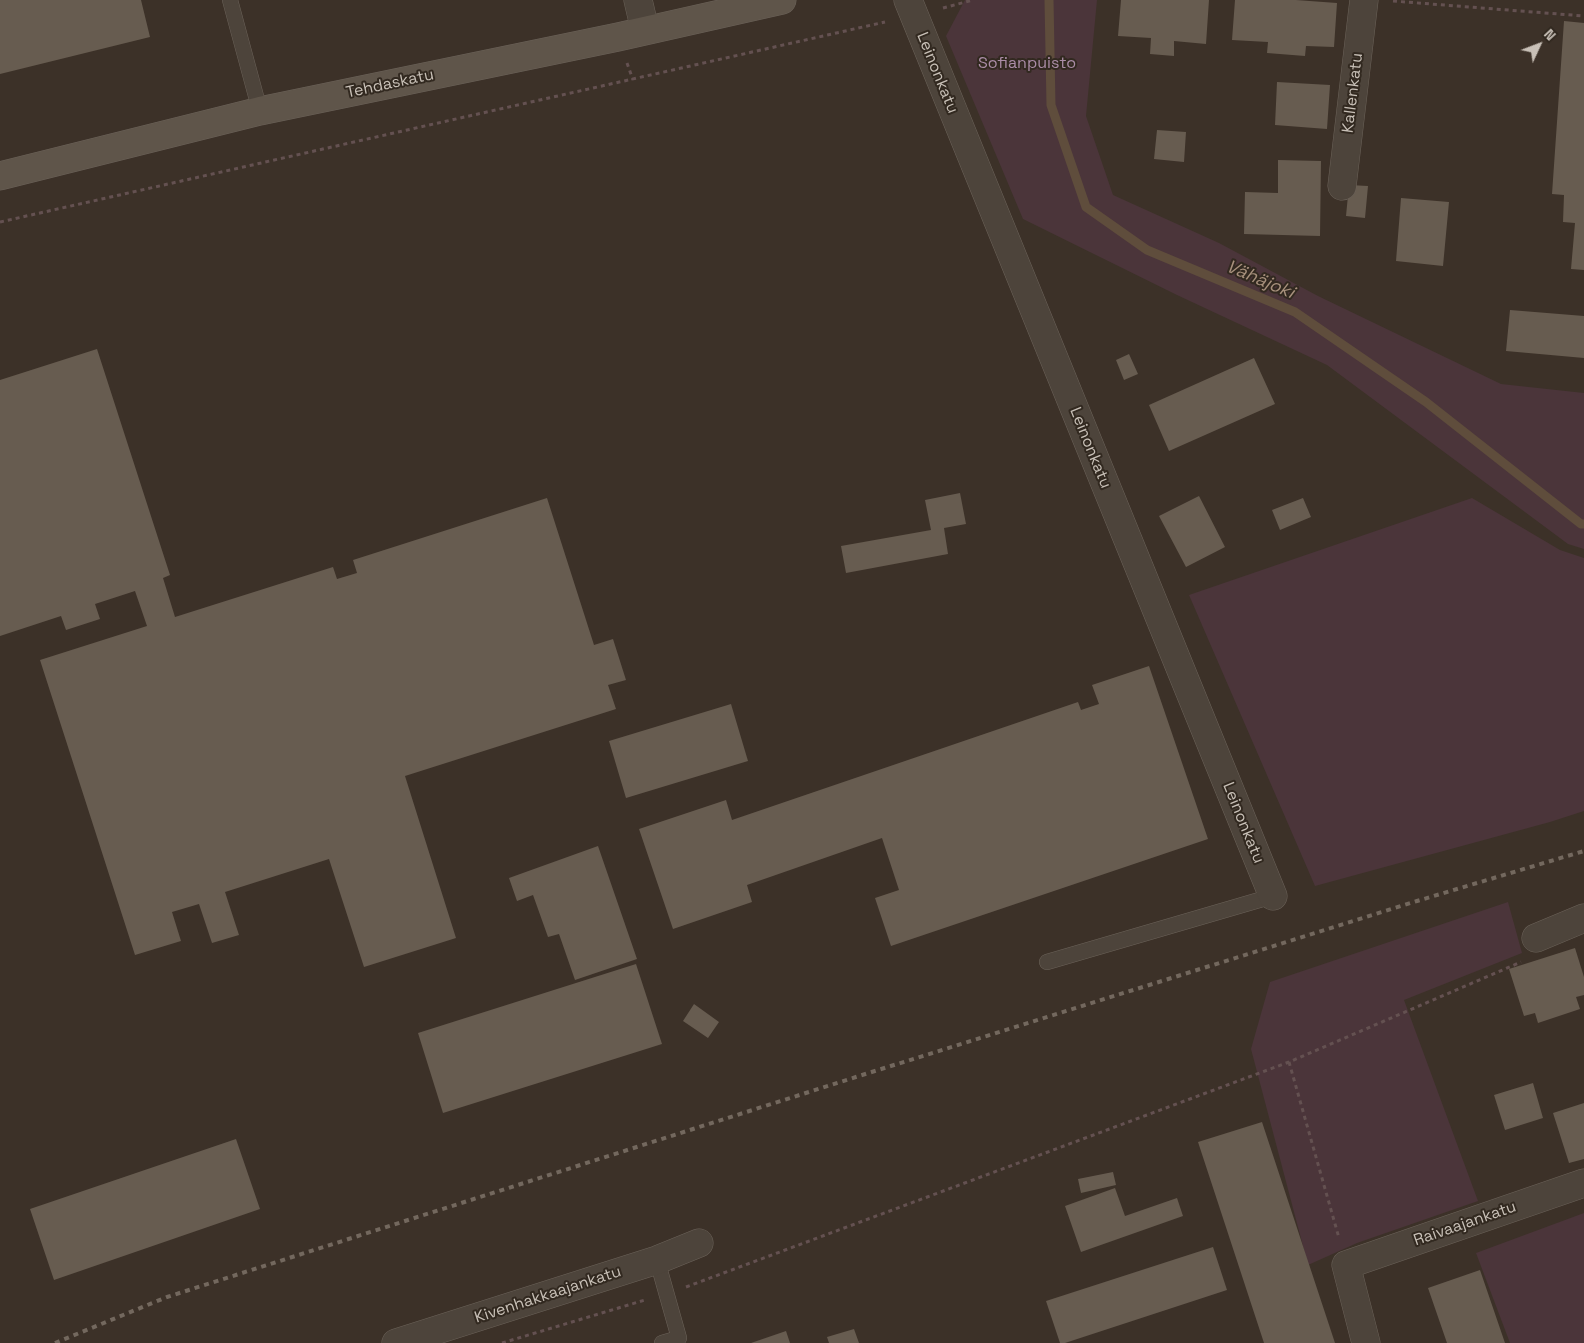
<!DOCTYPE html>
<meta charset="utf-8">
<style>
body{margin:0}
#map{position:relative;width:1584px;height:1343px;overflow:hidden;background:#3c3128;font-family:"Space Grotesk",sans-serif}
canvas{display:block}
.north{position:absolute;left:1514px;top:20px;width:50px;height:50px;-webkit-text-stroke:4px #322920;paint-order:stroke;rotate:47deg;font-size:14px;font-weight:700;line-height:20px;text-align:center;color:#c8c0b7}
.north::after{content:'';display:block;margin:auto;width:18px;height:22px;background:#c8c0b7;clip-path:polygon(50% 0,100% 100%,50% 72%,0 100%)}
</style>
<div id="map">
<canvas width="1584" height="1343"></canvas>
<div class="north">N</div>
</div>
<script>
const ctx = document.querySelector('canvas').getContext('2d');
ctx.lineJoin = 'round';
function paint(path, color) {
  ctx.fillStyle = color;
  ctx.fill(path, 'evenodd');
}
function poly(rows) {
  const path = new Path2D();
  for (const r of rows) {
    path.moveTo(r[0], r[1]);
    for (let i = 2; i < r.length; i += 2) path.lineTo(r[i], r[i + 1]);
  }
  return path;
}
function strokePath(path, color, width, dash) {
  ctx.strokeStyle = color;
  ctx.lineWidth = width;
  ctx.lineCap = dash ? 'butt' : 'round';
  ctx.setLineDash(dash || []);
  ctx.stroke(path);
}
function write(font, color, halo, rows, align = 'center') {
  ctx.font = font + ' "Space Grotesk",sans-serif';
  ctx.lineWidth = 4;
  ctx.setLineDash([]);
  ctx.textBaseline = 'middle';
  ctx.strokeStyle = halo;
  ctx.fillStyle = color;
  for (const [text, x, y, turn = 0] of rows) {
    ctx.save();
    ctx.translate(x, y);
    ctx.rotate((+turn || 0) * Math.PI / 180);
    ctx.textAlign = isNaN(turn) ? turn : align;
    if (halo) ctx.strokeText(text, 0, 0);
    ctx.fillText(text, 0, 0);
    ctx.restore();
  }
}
paint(poly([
 [965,0,1097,0,1086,116,1113,195,1219,243,1318,296,1501,384,1584,393,1584,549,1568,544,1327,365,1177,295,1023,219,946,36],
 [1472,498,1560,550,1584,558,1584,811,1550,822,1315,886,1189,595],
 [1508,902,1522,953,1404,1000,1478,1201,1357,1243,1308,1265,1251,1049,1270,982],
 [1584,1213,1584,1343,1510,1343,1476,1253]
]), '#4b353a');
strokePath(poly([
 [1049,0,1051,105,1086,207,1147,250,1295,312,1426,402,1581,524,1584,524]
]), '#5f4d3c', 9);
paint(poly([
 [0,0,141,0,150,37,0,74],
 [1121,0,1209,0,1206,44,1174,41,1174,56,1150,54,1151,38,1118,36],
 [1235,0,1296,0,1337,3,1334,47,1306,46,1305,56,1267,53,1268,42,1232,40],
 [1564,21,1584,23,1584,270,1571,269,1575,223,1563,222,1564,195,1552,194],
 [1277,82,1330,85,1327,129,1275,125],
 [1157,130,1186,132,1184,162,1154,159],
 [1278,160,1321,161,1320,236,1244,234,1245,192,1278,193],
 [1349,185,1368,186,1365,218,1346,216],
 [1401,198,1449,202,1443,266,1396,261],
 [1510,310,1584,316,1584,358,1506,351],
 [97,349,170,575,163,578,175,617,333,567,337,579,357,573,353,560,547,498,594,645,613,639,626,680,608,685,616,709,405,776,456,938,364,967,329,859,225,892,239,935,212,943,199,904,172,912,181,941,135,955,40,660,147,626,135,591,95,604,100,619,66,630,61,616,0,636,0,380],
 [1129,354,1138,374,1124,380,1116,360],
 [1254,358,1275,404,1169,451,1149,405],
 [960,493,966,524,944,528,948,554,846,573,841,546,931,530,925,500],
 [1199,496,1225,547,1186,567,1159,516],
 [1303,498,1311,517,1280,530,1272,510],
 [1149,666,1208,839,891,946,875,898,899,890,882,838,747,885,752,902,673,929,639,829,726,800,732,820,1078,702,1081,710,1099,704,1092,685],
 [731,704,748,761,626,798,609,741],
 [598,846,637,959,575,980,559,934,548,937,533,895,517,901,509,878],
 [1575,948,1584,977,1584,995,1576,997,1580,1009,1538,1023,1535,1013,1524,1016,1509,969],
 [636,964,662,1044,443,1113,418,1033],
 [694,1004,719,1022,708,1038,683,1021],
 [1533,1083,1543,1118,1505,1130,1494,1095],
 [1584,1103,1584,1159,1569,1163,1553,1113],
 [1262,1122,1335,1343,1264,1343,1198,1142],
 [236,1139,260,1209,54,1280,30,1209],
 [1113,1172,1116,1185,1081,1193,1078,1179],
 [1115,1188,1125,1216,1177,1198,1183,1216,1081,1252,1065,1206],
 [1213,1247,1227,1290,1065,1343,1060,1343,1046,1301],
 [1480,1270,1505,1343,1447,1343,1428,1288],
 [854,1329,859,1343,829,1343,827,1337],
 [786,1331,790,1343,751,1343]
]), '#675c50');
const lane = poly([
 [230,0,260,111],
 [1047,962,1273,896],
 [657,1260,679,1338,662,1343]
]);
const street = poly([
 [638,0,645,30],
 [908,0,1273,896],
 [1342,186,1364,0],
 [1536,938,1584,918],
 [396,1343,657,1260,699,1243],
 [1366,1343,1346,1265,1584,1183]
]);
const secondary = poly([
 [0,176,260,111,618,37,782,0]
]);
strokePath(lane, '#6b6259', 16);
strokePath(street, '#6b6259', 29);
strokePath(secondary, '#6b6259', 29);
strokePath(poly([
 [1393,1,1584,16],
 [943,8,973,0],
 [627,63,633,80],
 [0,222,885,22],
 [1289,1062,1339,1238],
 [686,1287,1289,1062,1521,962],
 [502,1343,645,1300]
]), '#645151', 3, [4, 4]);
strokePath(lane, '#4d443b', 15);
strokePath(street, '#4d443b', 28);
strokePath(secondary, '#5f554a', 28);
strokePath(poly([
 [55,1343,167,1297,859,1076,1417,901,1584,851]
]), '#73685e', 4, [5, 5]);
write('16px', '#ab8da7', '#322920', [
 ["Sofianpuisto",1027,64]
]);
write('16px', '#c8c0b7', '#322920', [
 ["Leinonkatu",937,73,68],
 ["Tehdaskatu",390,84,-12],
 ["Kallenkatu",1353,93,-83],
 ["Leinonkatu",1090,448,68],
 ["Leinonkatu",1243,823,68],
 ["Raivaajankatu",1465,1224,-19],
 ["Kivenhakkaajankatu",548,1295,-18]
]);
write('italic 18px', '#a7907c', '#322920', [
 ["Vähäjoki",1260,280,23]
]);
</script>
